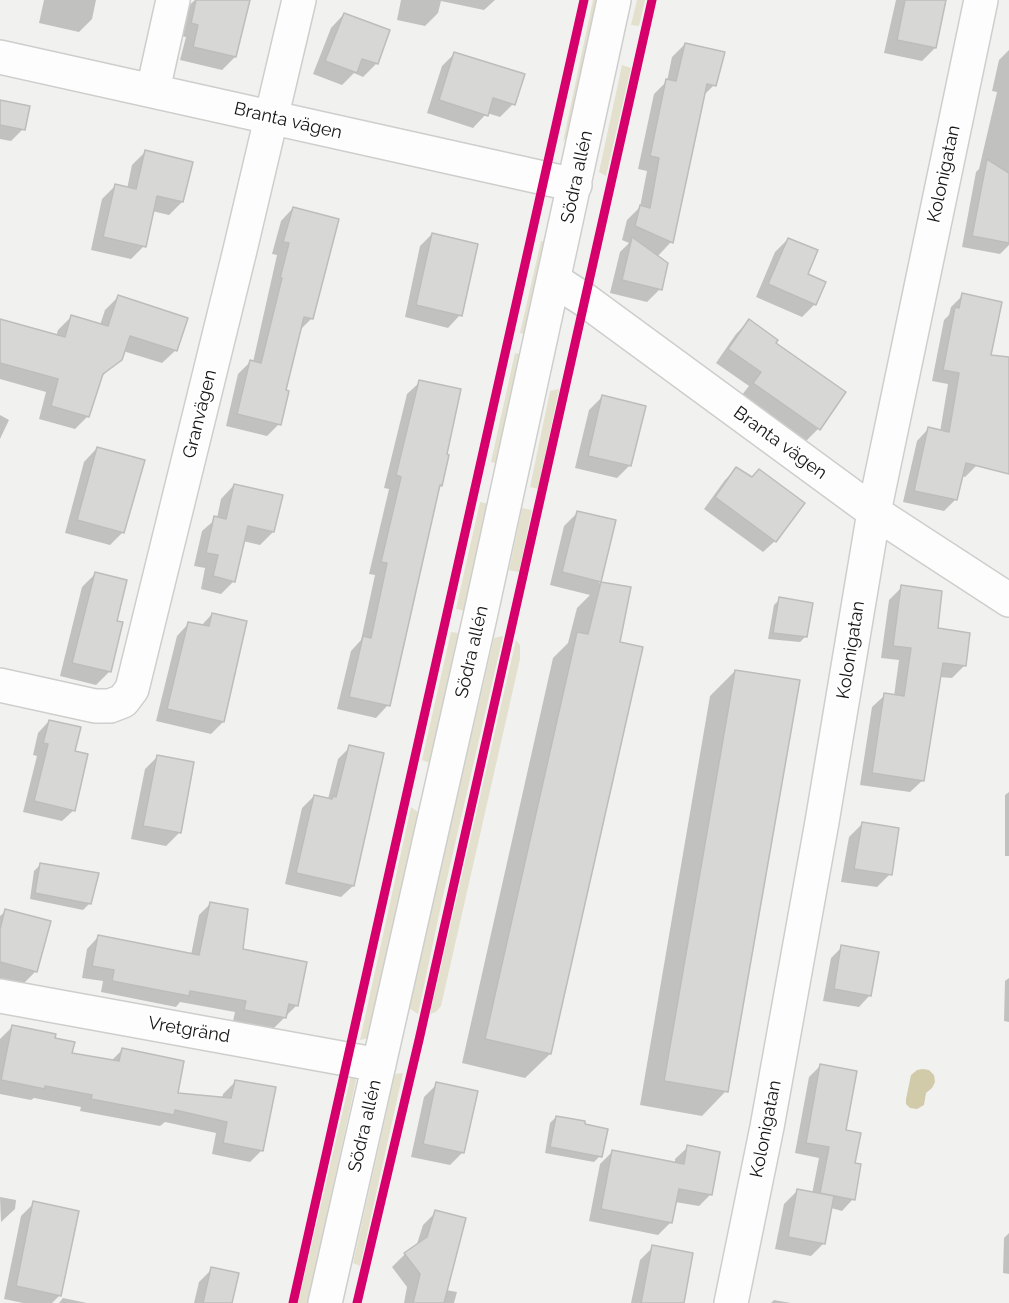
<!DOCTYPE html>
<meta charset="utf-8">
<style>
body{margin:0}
canvas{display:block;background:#f1f1ef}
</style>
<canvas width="1009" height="1303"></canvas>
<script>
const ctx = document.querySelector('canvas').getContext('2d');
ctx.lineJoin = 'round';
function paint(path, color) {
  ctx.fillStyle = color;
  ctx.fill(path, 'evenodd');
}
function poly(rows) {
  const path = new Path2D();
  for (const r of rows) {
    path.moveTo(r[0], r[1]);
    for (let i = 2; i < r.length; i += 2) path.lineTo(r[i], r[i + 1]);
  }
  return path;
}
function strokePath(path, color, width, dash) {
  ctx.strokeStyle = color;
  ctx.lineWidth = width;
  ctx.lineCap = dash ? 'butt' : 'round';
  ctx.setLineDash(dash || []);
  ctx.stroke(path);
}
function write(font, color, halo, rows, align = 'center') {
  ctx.font = font + ' Raleway,sans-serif';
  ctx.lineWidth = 4.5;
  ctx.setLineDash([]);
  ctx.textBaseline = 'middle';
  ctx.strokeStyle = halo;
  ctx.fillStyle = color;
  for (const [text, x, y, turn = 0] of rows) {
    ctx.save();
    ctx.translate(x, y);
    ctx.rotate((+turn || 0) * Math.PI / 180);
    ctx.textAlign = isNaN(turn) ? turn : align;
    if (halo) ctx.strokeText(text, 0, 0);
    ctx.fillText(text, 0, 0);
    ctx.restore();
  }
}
paint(poly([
 [593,0,601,0,575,125,563,142],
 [637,0,645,0,639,26,631,25],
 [622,65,631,68,606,176,599,172],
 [541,241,548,242,527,335,520,333],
 [515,353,523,355,499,464,491,462],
 [559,389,538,489,530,487,550,391],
 [480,502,489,504,465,611,456,609],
 [522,508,532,510,519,572,509,570],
 [451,632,458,633,430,763,422,760],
 [503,636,443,896,418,1014,409,1008,424,940,494,638],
 [516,640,520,645,520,659,441,1006,436,1012,430,1014],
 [411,807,418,812,368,1038,360,1040],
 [352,1071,357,1076,308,1303,298,1303],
 [403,1073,360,1266,353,1263,395,1074]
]), '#e3e0ce');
paint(poly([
 [923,1069,929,1070,934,1075,935,1082,932,1088,926,1093,924,1105,917,1109,910,1108,906,1104,906,1099,911,1075,917,1070]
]), '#d2cba9');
paint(poly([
 [44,0,96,0,92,19,79,32,39,23],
 [195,0,248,0,235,57,222,70,180,60,186,37,179,36,185,9],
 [401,0,495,0,484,10,441,1,438,13,425,26,397,20],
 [896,0,945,0,935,48,922,61,884,53],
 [344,14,388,31,376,64,363,77,354,73,342,85,313,74,331,28],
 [685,44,714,85,703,96,671,242,657,257,660,289,647,302,610,293,620,252,629,243,622,240,627,220,640,207,647,171,638,169,654,94,667,81,672,57],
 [1009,50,1009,245,1000,254,962,247,976,172,979,169,997,92,992,91,999,60],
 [455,53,513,104,500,117,487,113,473,128,427,113,442,66],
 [0,101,23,129,11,141,0,139],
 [145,152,182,202,169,215,152,211,144,246,131,259,91,250,102,199,115,186,127,189,132,165],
 [293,208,312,318,300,330,285,391,279,424,267,436,226,426,238,374,250,362,253,362,277,255,272,254,281,221],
 [432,234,460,315,448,328,405,317,420,246],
 [788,239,806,275,815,304,802,317,756,297,775,252],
 [963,295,977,417,977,465,965,477,961,476,956,499,944,511,903,502,917,441,928,429,940,432,948,384,932,381,944,320,949,315,951,307],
 [118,297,176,350,162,363,123,351,120,360,100,378,88,416,75,429,39,419,46,392,0,379,0,320,56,336,58,330,71,317,100,325,105,310],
 [749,321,774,343,818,429,805,442,741,396,749,386,716,363,736,334],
 [420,382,441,485,437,488,388,705,376,718,337,709,351,651,361,640,375,575,369,574,389,489,384,488,407,394],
 [602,397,630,465,617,478,575,468,589,410],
 [0,415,9,420,0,439],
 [97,448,123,532,110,545,65,533,84,462],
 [736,469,775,541,763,552,704,509,725,480],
 [234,485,273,532,260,545,243,541,234,581,221,594,201,589,205,568,194,566,202,531,217,518,221,499],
 [577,513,614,522,599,583,630,588,618,643,550,1054,525,1078,462,1063,553,658,568,643,577,608,590,595,550,585,564,526],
 [95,574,115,622,121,623,109,672,96,685,60,676,82,587],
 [902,587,964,666,952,678,939,677,923,780,910,792,860,785,872,707,885,695,894,696,899,660,881,658,889,600],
 [780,599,806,636,800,642,768,639,774,605],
 [212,614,223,722,211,734,156,721,177,636,189,623,201,626],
 [735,671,726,1091,702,1116,640,1105,710,696],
 [49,721,73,752,74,810,62,821,23,812,37,756,33,755,38,733],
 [350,747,353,886,341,897,285,884,302,808,314,796,328,799,338,759],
 [158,756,193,763,179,833,166,846,131,839,145,769],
 [1009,792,1009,856,1005,856,1005,795],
 [862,824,890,874,877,887,841,882,849,837],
 [41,864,90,903,83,910,30,899,34,871],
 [211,903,241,951,297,1005,273,1029,233,1021,235,1012,180,1002,176,1007,101,992,103,981,82,978,87,949,98,937,191,955,199,915],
 [6,911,36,971,23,984,0,978,0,916],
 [842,947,870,995,859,1007,823,1001,831,958],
 [1009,978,1009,1022,1004,1021,1005,981],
 [12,1027,53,1039,71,1054,111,1061,122,1050,176,1094,222,1099,223,1094,235,1082,262,1150,250,1162,212,1154,216,1133,165,1122,160,1126,80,1111,81,1107,34,1098,31,1100,0,1094,0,1039],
 [820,1066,844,1131,853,1164,853,1199,842,1211,831,1208,824,1243,811,1256,775,1249,784,1204,797,1191,812,1194,819,1158,795,1153,809,1077],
 [437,1084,463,1152,450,1165,411,1157,424,1097],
 [556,1117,600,1156,594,1162,545,1153,550,1123],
 [688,1147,711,1194,699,1206,675,1202,671,1222,658,1235,589,1221,600,1164,613,1151,675,1163,675,1159],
 [0,1197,16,1200,15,1209,1,1222],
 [34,1203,60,1295,52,1303,23,1303,4,1299,21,1216],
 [436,1212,446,1290,457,1292,454,1303,404,1303,407,1287,392,1267,405,1254,416,1247,423,1225],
 [1009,1233,1009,1274,1003,1273,1004,1238],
 [653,1247,682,1303,631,1303,640,1260],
 [212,1269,230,1303,194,1303,199,1282],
 [63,1298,87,1303,59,1303],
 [774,1300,791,1303,771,1303]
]), '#0003');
const building = poly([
 [196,0,250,0,236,57,193,47,198,25,191,23,196,0],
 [905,0,946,0,936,48,897,40,905,0],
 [344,13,390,30,378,64,362,59,357,73,325,61,344,13],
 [685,43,725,52,716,86,707,84,673,243,635,226,640,205,650,208,659,158,650,156,666,79,676,81,685,43],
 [454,52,525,74,515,105,493,98,488,116,439,100,454,52],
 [0,100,30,106,25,130,0,125,0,100],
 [145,150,193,162,183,202,157,196,146,247,103,237,115,184,136,189,145,150],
 [987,159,1009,173,1009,243,972,236,987,159],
 [293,207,339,219,313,319,304,317,286,390,289,391,281,425,237,414,250,360,261,363,282,278,280,278,289,243,283,242,293,207],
 [432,233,478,244,462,316,416,305,432,233],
 [632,237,668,263,662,290,622,280,632,237],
 [788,238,818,250,808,274,826,282,816,305,768,284,788,238],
 [962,293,1002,302,991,355,1009,357,1009,474,966,463,957,500,914,491,928,427,949,432,959,373,943,370,955,307,959,308,962,293],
 [118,295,188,318,177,351,130,336,122,360,103,374,89,417,51,406,58,379,0,363,0,319,65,337,71,315,108,326,118,295],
 [749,319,778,340,776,343,846,392,820,430,753,383,761,372,728,349,749,319],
 [419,380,461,389,447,454,449,455,442,486,440,485,390,706,349,697,363,636,371,638,387,563,381,562,401,477,396,475,419,380],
 [602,395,646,406,631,466,588,456,602,395],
 [97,447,145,460,124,533,77,520,97,447],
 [736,467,752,477,759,469,805,503,776,542,715,497,736,467],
 [234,484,283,495,274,532,248,526,235,582,213,576,218,555,206,553,214,516,226,519,234,484],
 [577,511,616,520,601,582,562,572,577,511],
 [95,572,127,580,117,621,123,622,111,672,72,663,95,572],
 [601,582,631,587,620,642,643,647,551,1054,485,1039,577,632,588,634,601,582],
 [901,585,942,591,938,628,970,633,966,666,943,663,924,781,872,773,884,693,904,696,911,648,893,646,901,585],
 [779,597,813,603,807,637,773,633,779,597],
 [212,613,247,621,224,722,167,709,188,622,209,626,212,613],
 [735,670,800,680,728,1092,664,1081,735,670],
 [49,720,81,727,75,751,88,754,75,811,34,801,48,744,43,743,49,720],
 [349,745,384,753,354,886,296,873,314,795,332,799,333,796,336,797,349,745],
 [157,755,194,762,181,833,143,826,157,755],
 [862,822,899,828,892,875,854,869,862,822],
 [40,863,99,873,91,904,35,893,40,863],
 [210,902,248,909,243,949,307,962,298,1006,289,1004,286,1018,244,1010,246,1001,190,991,189,996,112,981,114,970,92,966,98,935,199,955,210,902],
 [5,909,51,921,37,972,0,962,0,929,5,909],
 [841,945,879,952,871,996,834,989,841,945],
 [12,1025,56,1034,55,1038,75,1042,72,1053,119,1061,122,1048,184,1061,178,1093,231,1098,235,1080,276,1087,263,1151,223,1143,227,1122,175,1110,174,1115,91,1099,92,1095,45,1086,45,1089,1,1080,12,1025],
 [820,1064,857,1071,846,1130,861,1133,855,1163,861,1164,855,1200,820,1193,829,1147,806,1143,820,1064],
 [436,1082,478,1091,464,1153,423,1144,436,1082],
 [556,1116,585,1121,585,1124,608,1129,602,1157,550,1147,556,1116],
 [687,1145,720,1152,712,1195,679,1189,672,1223,601,1209,612,1150,684,1164,687,1145],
 [797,1189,834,1196,825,1244,788,1237,797,1189],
 [33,1201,79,1211,61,1296,16,1286,33,1201],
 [435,1210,466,1218,444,1303,413,1303,420,1274,404,1253,427,1237,435,1210],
 [652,1245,693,1253,684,1303,641,1303,652,1245],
 [211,1267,239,1273,232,1303,203,1303,211,1267]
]);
paint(building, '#d7d7d5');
strokePath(building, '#bdbdbc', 1.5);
const minor = poly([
 [0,57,575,185],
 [153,90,173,0],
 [554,280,585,300,874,512,1009,600],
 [0,685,95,706,110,706,123,701,132,689,240,250,299,0],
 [0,996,379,1065],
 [325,1303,480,617,614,0],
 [731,1303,767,1127,822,822,874,512,981,0]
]);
strokePath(minor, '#cececc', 36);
strokePath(minor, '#fdfdfd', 33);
strokePath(poly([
 [293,1303,584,0],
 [357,1303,419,1040,652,0]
]), '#d6006c', 9);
write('18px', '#161615', '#fff', [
 ["Branta vägen",288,121,13],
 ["Kolonigatan",944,174,-78],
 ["Södra allén",577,177,-78],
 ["Granvägen",200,414,-76],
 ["Branta vägen",780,443,36],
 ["Kolonigatan",851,650,-81],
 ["Södra allén",472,652,-77],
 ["Vretgränd",189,1030,10],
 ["Södra allén",365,1126,-77],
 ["Kolonigatan",766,1129,-79]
]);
</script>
